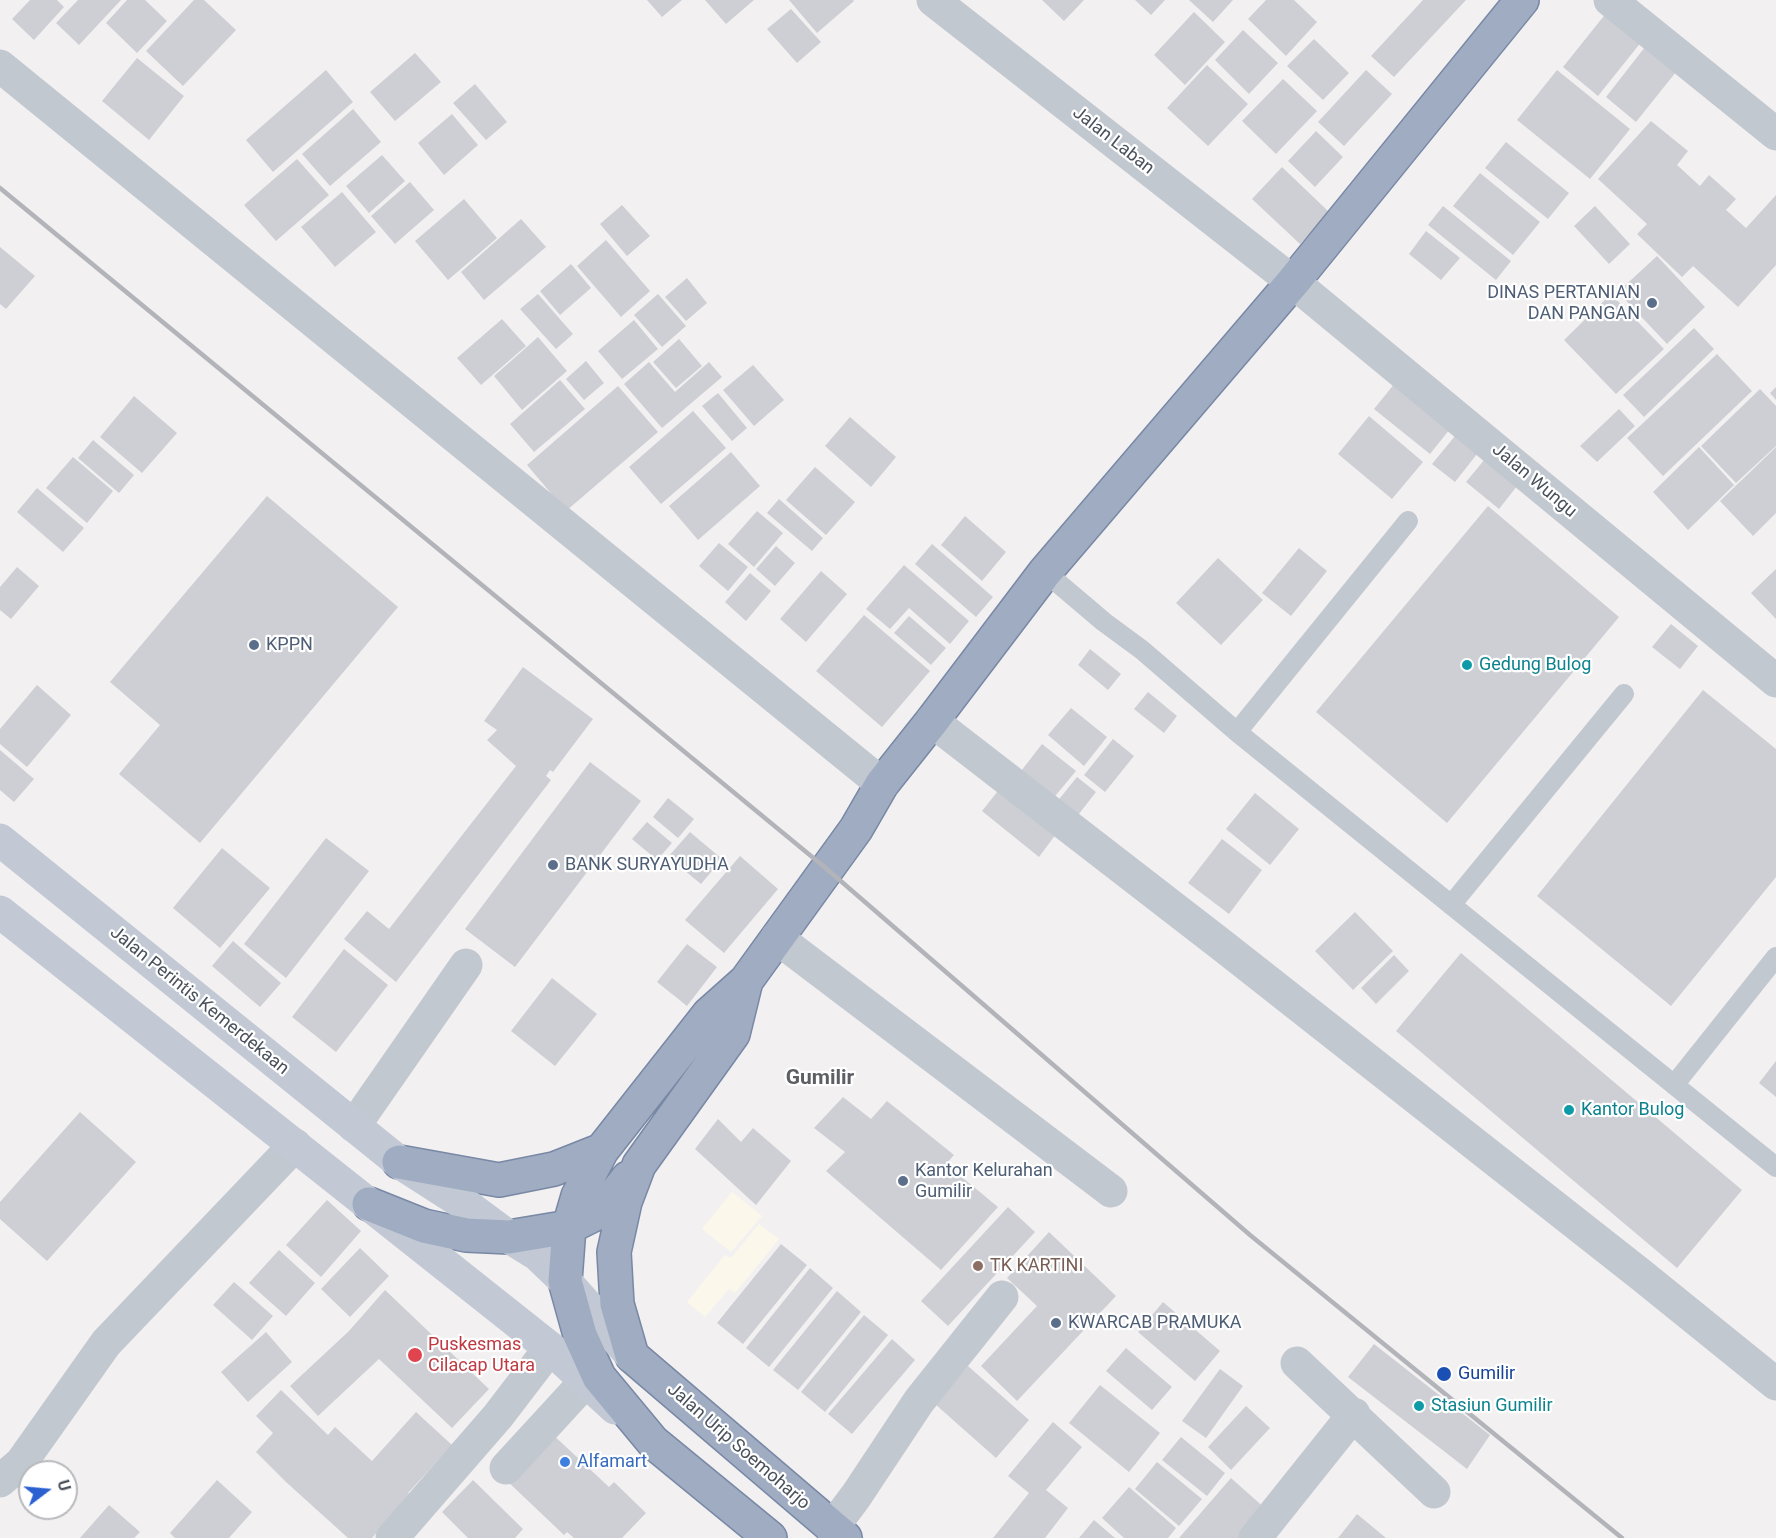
<!DOCTYPE html>
<style>
body{margin:0}
#map{position:relative;width:1776px;height:1538px;overflow:hidden;background:#f2f0f0;font-family:Roboto,sans-serif}
canvas{display:block}
.north{position:absolute;left:18px;top:1460px;width:60px;height:60px;box-sizing:border-box;background:#fff;border:2px solid #b7b9bd;border-radius:50%;rotate:74deg;font-size:16px;font-weight:700;line-height:24px;text-align:center;color:#4a515b}
.north::after{content:'';display:block;margin:auto;width:21px;height:27px;background:#2b60d1;clip-path:polygon(50% 0,100% 100%,50% 72%,0 100%)}
</style>
<div id="map">
<canvas width="1776" height="1538"></canvas>
<div class="north">U</div>
</div>
<script>
const ctx = document.querySelector('canvas').getContext('2d');
ctx.lineJoin = 'round';
function paint(path, color) {
  ctx.fillStyle = color;
  ctx.fill(path, 'evenodd');
}
function poly(rows) {
  const path = new Path2D();
  for (const r of rows) {
    path.moveTo(r[0], r[1]);
    for (let i = 2; i < r.length; i += 2) path.lineTo(r[i], r[i + 1]);
  }
  return path;
}
function strokePath(path, color, width, dash) {
  ctx.strokeStyle = color;
  ctx.lineWidth = width;
  ctx.lineCap = dash ? 'butt' : 'round';
  ctx.setLineDash(dash || []);
  ctx.stroke(path);
}
function write(font, color, halo, rows, align = 'center') {
  ctx.font = font + ' Roboto,sans-serif';
  ctx.lineWidth = 4.5;
  ctx.setLineDash([]);
  ctx.textBaseline = 'middle';
  ctx.strokeStyle = halo;
  ctx.fillStyle = color;
  for (const [text, x, y, turn = 0] of rows) {
    ctx.save();
    ctx.translate(x, y);
    ctx.rotate((+turn || 0) * Math.PI / 180);
    ctx.textAlign = isNaN(turn) ? turn : align;
    if (halo) ctx.strokeText(text, 0, 0);
    ctx.fillText(text, 0, 0);
    ctx.restore();
  }
}
paint(poly([
 [732,1192,762,1216,731,1252,702,1229],
 [759,1224,779,1239,735,1293,729,1289,705,1317,687,1302,725,1255,731,1258]
]), '#fbf8eb');
paint(poly([
 [30,0,57,0,64,7,34,40,12,19],
 [78,0,121,0,79,45,56,23],
 [127,0,145,0,167,21,137,53,106,23],
 [194,0,204,0,236,30,183,86,146,51],
 [647,0,682,0,662,17],
 [705,0,754,0,726,24],
 [789,0,853,0,854,1,817,33],
 [1042,0,1084,0,1064,21],
 [1135,0,1165,0,1151,15],
 [1189,0,1233,0,1213,22],
 [1266,0,1294,0,1317,22,1286,56,1248,19],
 [1423,0,1466,0,1394,77,1371,56],
 [791,9,821,42,797,63,767,29],
 [1194,12,1225,42,1185,85,1154,55],
 [1607,12,1642,41,1598,96,1563,67],
 [1243,30,1278,63,1249,94,1215,60],
 [1314,39,1349,73,1323,100,1287,66],
 [1645,47,1676,72,1636,122,1606,97],
 [415,53,441,82,395,121,370,92],
 [137,58,184,96,149,140,102,101],
 [1207,65,1248,104,1208,146,1167,108],
 [326,70,353,102,273,172,246,140],
 [1366,70,1392,94,1344,146,1318,122],
 [1557,70,1630,129,1590,179,1517,120],
 [1283,79,1317,111,1276,154,1242,121],
 [475,84,507,122,486,140,453,103],
 [353,109,381,142,330,186,302,154],
 [452,114,478,145,444,175,418,143],
 [1651,121,1688,151,1677,165,1700,186,1709,175,1736,199,1726,210,1746,228,1776,195,1776,265,1738,307,1693,266,1682,277,1637,234,1647,224,1598,179],
 [1316,131,1343,157,1315,187,1288,161],
 [1506,142,1569,193,1548,219,1485,168],
 [382,155,405,181,369,213,346,186],
 [297,159,329,195,276,241,244,205],
 [1282,167,1329,212,1300,244,1252,199],
 [1480,173,1540,222,1513,255,1453,206],
 [410,182,434,210,395,244,371,216],
 [342,192,376,232,335,267,301,227],
 [464,199,497,238,448,280,415,241],
 [622,205,650,236,627,256,600,224],
 [1443,206,1511,261,1496,280,1428,225],
 [1595,206,1630,244,1609,264,1574,226],
 [521,219,546,247,484,300,461,272],
 [1426,231,1460,258,1441,280,1409,254],
 [606,240,650,291,621,317,577,266],
 [0,247,35,276,6,309,0,304],
 [1657,256,1705,307,1667,344,1618,292],
 [571,264,591,288,560,315,540,291],
 [687,278,707,303,686,321,665,297],
 [538,294,573,334,556,349,520,309],
 [658,294,686,326,662,347,634,315],
 [1611,294,1664,349,1616,394,1564,340],
 [502,319,526,346,481,385,457,358],
 [634,320,658,349,622,379,598,351],
 [1694,328,1714,349,1644,417,1623,395],
 [538,337,567,371,522,410,494,376],
 [679,339,702,366,676,388,653,362],
 [1717,354,1752,391,1663,476,1627,438],
 [586,361,604,383,584,400,566,379],
 [649,362,675,392,709,362,722,377,662,428,624,384],
 [753,365,784,400,754,426,723,390],
 [560,380,585,409,534,452,510,424],
 [1395,383,1450,429,1430,454,1374,409],
 [618,386,658,432,566,511,527,465],
 [1776,387,1776,400,1770,393],
 [1760,389,1776,406,1776,446,1736,483,1701,446],
 [718,393,747,428,732,441,702,406],
 [134,396,177,433,142,473,100,437],
 [1619,409,1635,426,1597,462,1580,446],
 [693,411,726,448,661,504,629,467],
 [1369,416,1423,462,1392,499,1338,454],
 [850,417,896,457,871,487,825,446],
 [1455,436,1477,454,1455,482,1432,464],
 [93,440,134,475,119,493,78,458],
 [1699,447,1734,485,1688,530,1653,492],
 [1776,447,1776,513,1753,536,1720,501],
 [731,452,760,486,698,540,669,506],
 [73,457,113,491,87,523,46,488],
 [1485,459,1517,486,1499,509,1466,482],
 [815,467,855,502,826,535,786,500],
 [37,488,84,528,63,552,17,512],
 [267,496,398,607,200,843,119,774,160,725,110,682],
 [779,499,823,538,812,551,767,513],
 [1488,506,1619,617,1447,823,1316,712],
 [757,511,783,533,754,567,728,544],
 [965,516,1006,552,982,581,941,545],
 [719,543,748,567,728,591,699,566],
 [932,544,993,597,976,617,915,564],
 [776,546,795,563,775,586,756,569],
 [1299,548,1327,571,1291,616,1262,593],
 [1218,558,1263,600,1221,645,1176,603],
 [904,565,969,621,950,644,909,608,890,629,866,609],
 [17,567,39,586,11,619,0,610,0,587],
 [1776,569,1776,619,1751,593],
 [821,571,847,594,806,642,780,619],
 [750,573,771,591,746,621,725,602],
 [864,615,930,671,882,727,816,671],
 [909,616,946,648,931,665,894,633],
 [1671,624,1698,646,1680,669,1652,647],
 [1090,649,1121,674,1108,690,1078,665],
 [523,667,593,719,553,772,550,770,546,776,551,780,396,982,344,939,367,911,389,929,516,766,487,740,497,730,484,721],
 [37,685,71,715,27,767,0,744,0,729],
 [1703,690,1776,749,1776,877,1671,1006,1537,896],
 [1148,692,1177,716,1164,733,1134,709],
 [1071,708,1107,737,1084,766,1048,735],
 [1113,739,1134,756,1105,792,1084,775],
 [1042,744,1076,771,1051,801,1018,775],
 [0,750,34,779,14,802,0,790],
 [590,762,641,801,515,967,465,929],
 [1077,777,1096,792,1075,819,1056,803],
 [1005,782,1062,826,1039,857,982,811],
 [1255,793,1299,829,1270,865,1226,829],
 [668,798,694,819,678,838,653,817],
 [647,822,672,843,657,860,632,839],
 [690,832,722,859,701,884,668,857],
 [326,838,369,871,286,978,244,944],
 [1222,839,1262,870,1229,914,1188,883],
 [222,848,270,888,220,948,173,908],
 [740,856,778,889,724,953,685,920],
 [1355,912,1393,951,1353,990,1315,951],
 [233,941,281,983,260,1007,212,966],
 [687,944,717,967,687,1006,657,982],
 [344,949,388,985,336,1052,292,1017],
 [1461,953,1742,1190,1677,1268,1396,1031],
 [1394,955,1409,971,1376,1004,1361,988],
 [552,978,597,1014,555,1066,511,1031],
 [1776,1061,1776,1097,1759,1083],
 [843,1097,871,1119,887,1101,954,1155,946,1164,998,1207,941,1270,826,1171,845,1152,814,1128],
 [80,1112,136,1162,47,1261,0,1219,0,1202],
 [718,1119,741,1142,753,1128,791,1161,756,1205,695,1149],
 [327,1200,361,1231,321,1277,286,1245],
 [1008,1207,1035,1232,948,1326,921,1301],
 [1049,1232,1116,1296,1017,1401,981,1366,1037,1306,1007,1278],
 [781,1244,807,1265,743,1344,717,1323],
 [360,1248,389,1276,350,1317,321,1289],
 [279,1250,315,1283,286,1316,249,1283],
 [810,1268,833,1288,769,1367,746,1348],
 [234,1282,273,1316,252,1340,213,1305],
 [385,1290,489,1389,452,1428,379,1359,318,1416,290,1386,349,1331],
 [837,1291,861,1312,798,1390,773,1370],
 [1163,1302,1220,1351,1195,1381,1138,1332],
 [864,1315,888,1335,825,1412,801,1392],
 [266,1332,292,1362,248,1402,221,1372],
 [892,1339,915,1360,852,1434,828,1414],
 [1374,1344,1490,1435,1467,1469,1348,1377],
 [1126,1348,1172,1387,1152,1410,1106,1371],
 [968,1366,1029,1420,996,1458,935,1404],
 [1220,1369,1243,1386,1206,1438,1182,1421],
 [1100,1385,1160,1433,1129,1472,1069,1423],
 [281,1390,328,1435,335,1427,372,1461,416,1412,452,1445,408,1493,410,1495,372,1538,348,1538,286,1482,256,1452,273,1433,256,1416],
 [1246,1406,1270,1428,1231,1470,1208,1447],
 [1053,1422,1082,1447,1046,1490,1068,1508,1045,1538,993,1538,1029,1493,1008,1476],
 [549,1431,609,1487,614,1482,646,1513,622,1538,574,1538,567,1532,564,1535,505,1479],
 [1181,1437,1225,1473,1207,1496,1162,1460],
 [1157,1462,1202,1499,1179,1526,1135,1489],
 [1231,1478,1267,1510,1242,1538,1179,1538],
 [217,1480,252,1512,229,1538,175,1538,170,1533],
 [473,1480,523,1529,515,1538,468,1538,442,1512],
 [1129,1487,1176,1528,1168,1538,1124,1538,1102,1518],
 [109,1505,140,1532,134,1538,80,1538],
 [1357,1514,1386,1538,1338,1538],
 [1094,1520,1115,1538,1079,1538]
]), '#cecfd4');
const trunk = poly([
 [746,981,733,1034,639,1165,625,1202,614,1252,617,1304,632,1356,845,1538],
 [399,1162,499,1180,554,1169,602,1150],
 [369,1204,424,1226,466,1235,509,1237,569,1227,603,1210,628,1178],
 [770,1538,653,1442,599,1377,580,1335,565,1281,569,1227,578,1196,602,1150,709,1014,746,981,856,829,882,784,932,721,1045,572,1293,282,1522,0]
]);
strokePath(trunk, '#7888a5', 36);
strokePath(poly([
 [1045,572,1104,622,1142,650,1237,732,1776,1167],
 [1237,732,1408,521],
 [1451,905,1624,694],
 [1674,1085,1776,957]
]), '#c2c8d0', 20);
strokePath(poly([
 [1610,0,1776,134],
 [0,66,882,784],
 [1293,282,1776,681],
 [932,721,1223,946,1640,1274,1776,1384],
 [777,938,1111,1191],
 [354,1126,466,965],
 [1297,1363,1434,1492],
 [506,1468,585,1382],
 [0,1481,21,1463,106,1343,295,1145],
 [832,1528,856,1496,919,1401,1002,1297],
 [392,1538,498,1416,550,1348],
 [1255,1538,1354,1414]
]), '#c2c8d0', 33);
strokePath(poly([
 [933,0,1293,282]
]), '#c2c8d0', 33);
strokePath(poly([
 [0,840,399,1162,466,1205,509,1237,538,1255,565,1281,632,1356],
 [0,912,550,1348,615,1408]
]), '#c2c9d4', 33);
strokePath(trunk, '#9facc2', 33);
strokePath(poly([
 [0,188,828,870,1250,1235,1622,1538]
]), '#b3b4b9', 4.5);
for (const [x, y, r, color] of [
 [1652,303,6,"#5c6f8a"],
 [254,645,6,"#5c6f8a"],
 [1467,665,6,"#0f9aa8"],
 [553,865,6,"#5c6f8a"],
 [1569,1110,6,"#0f9aa8"],
 [903,1181,6,"#5c6f8a"],
 [978,1266,6,"#8d6e63"],
 [1056,1323,6,"#5c6f8a"],
 [415,1355,8,"#e0444e"],
 [1444,1374,8,"#1a4fb4"],
 [1419,1406,6,"#0f9aa8"],
 [565,1462,6,"#3f7fe0"]
]) {
  const dot = new Path2D();
  dot.arc(x, y, r, 0, 2 * Math.PI);
  ctx.fillStyle = color;
  ctx.fill(dot);
  strokePath(dot, '#fff', 2);
}
write('18px', '#4a515b', '#fff', [
 ["Jalan Laban",1113,141,38],
 ["Jalan Wungu",1534,481,40],
 ["Jalan Perintis Kemerdekaan",199,1001,39],
 ["Jalan Urip Soemoharjo",738,1447,41]
]);
write('18px', '#4e5e75', '#fff', [
 ["DINAS PERTANIAN",1640,293,"right"],
 ["DAN PANGAN",1640,314,"right"],
 ["KPPN",266,645],
 ["BANK SURYAYUDHA",565,865],
 ["Kantor Kelurahan",915,1171],
 ["Gumilir",915,1192],
 ["KWARCAB PRAMUKA",1068,1323]
], 'left');
write('18px', '#0d838f', '#fff', [
 ["Gedung Bulog",1479,665],
 ["Kantor Bulog",1581,1110],
 ["Stasiun Gumilir",1431,1406]
], 'left');
write('18px', '#785e54', '#fff', [
 ["TK KARTINI",990,1266]
], 'left');
write('18px', '#be3a42', '#fff', [
 ["Puskesmas",428,1345],
 ["Cilacap Utara",428,1366]
], 'left');
write('18px', '#164399', '#fff', [
 ["Gumilir",1458,1374]
], 'left');
write('18px', '#366cbe', '#fff', [
 ["Alfamart",577,1462]
], 'left');
write('bold 21px', '#5d5f64', '#fff', [
 ["Gumilir",820,1079]
]);
</script>
